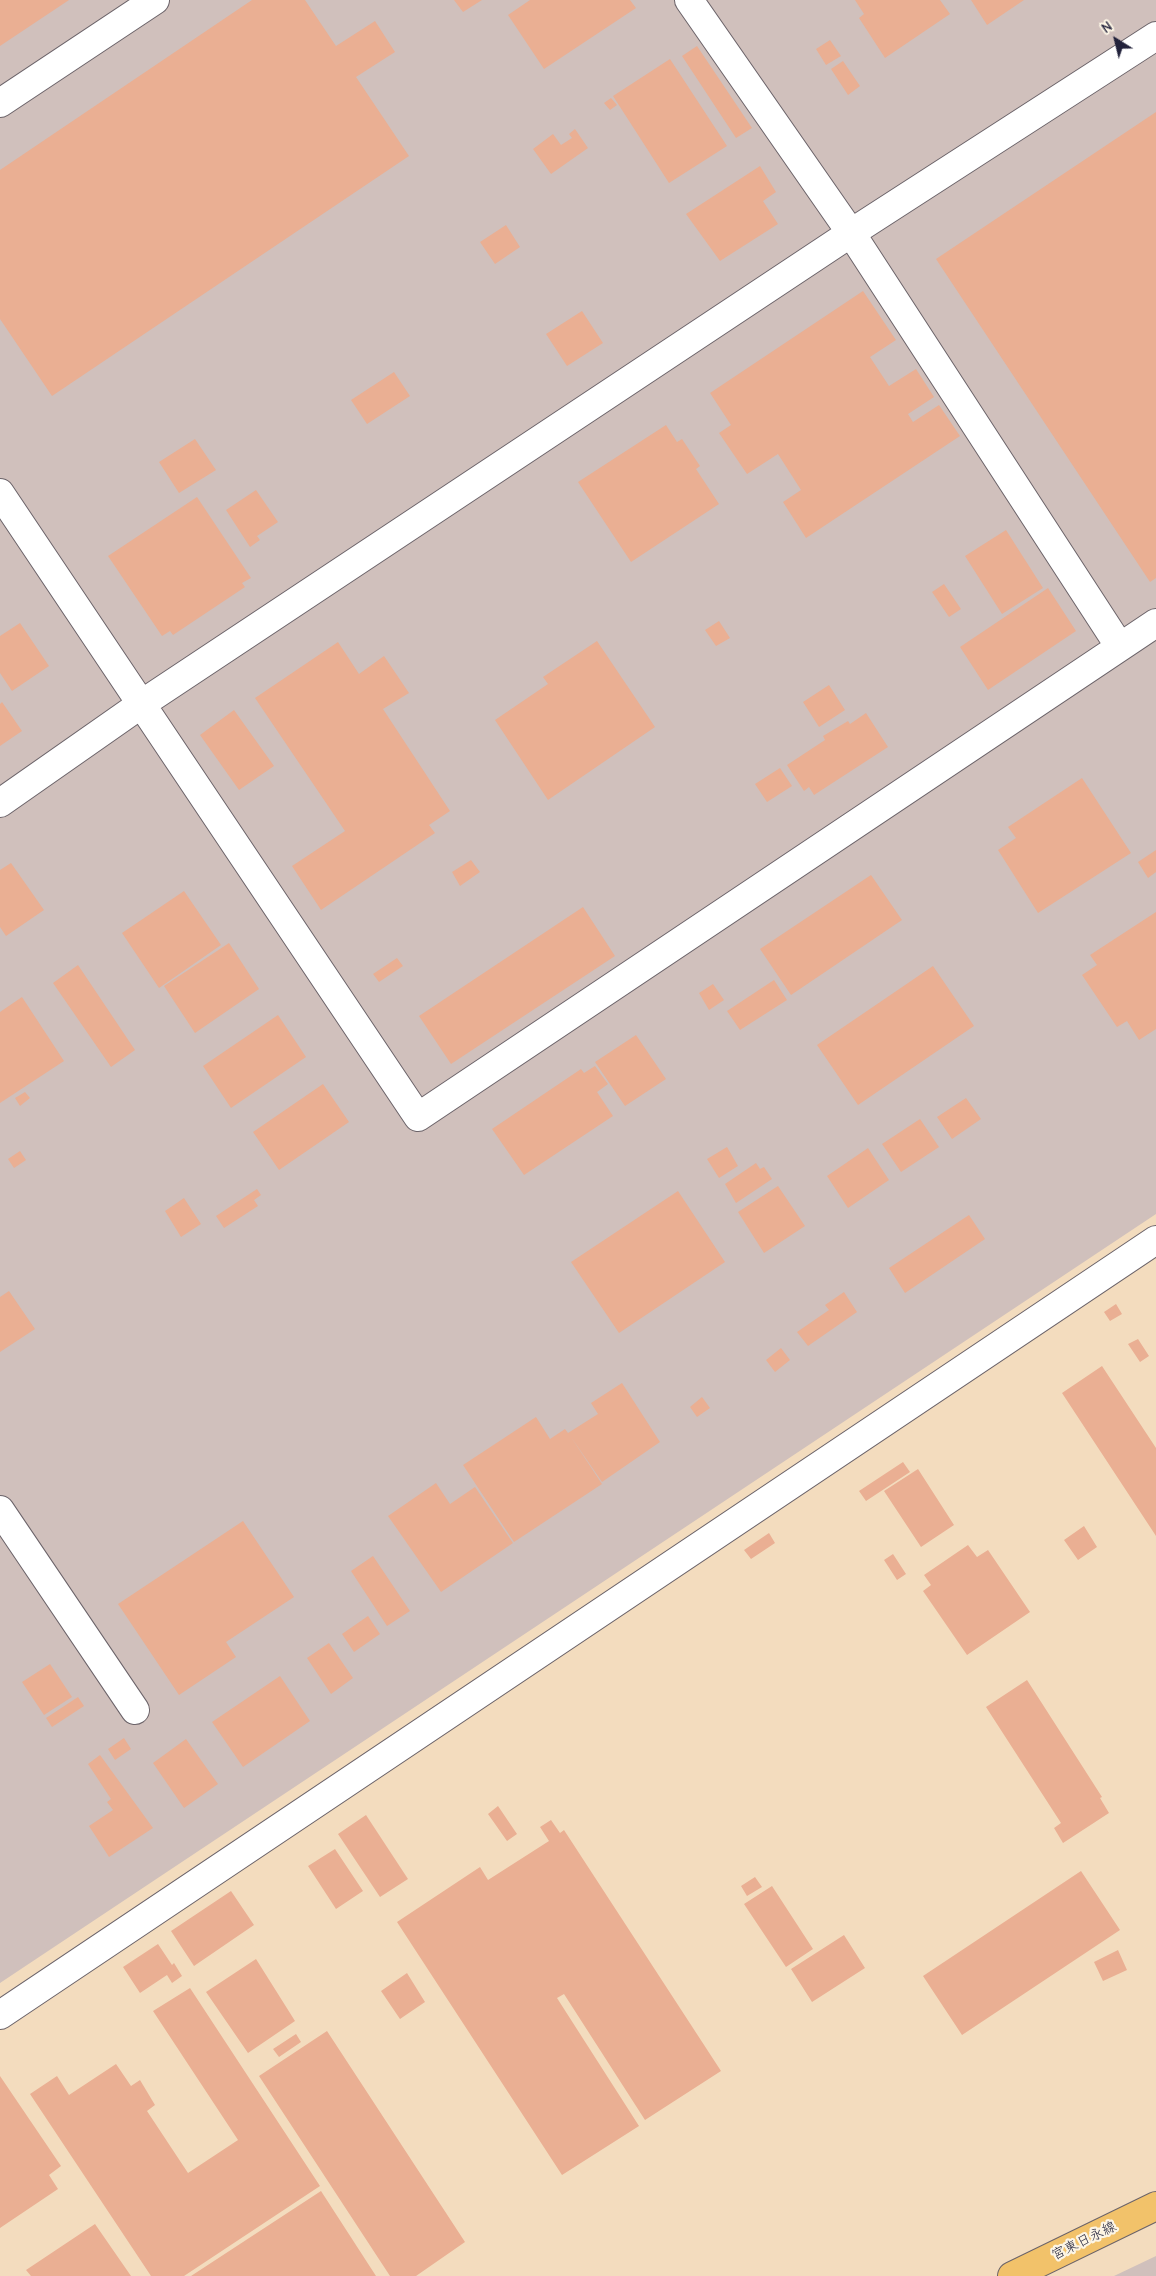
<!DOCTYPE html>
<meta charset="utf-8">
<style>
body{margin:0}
#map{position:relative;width:1156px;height:2276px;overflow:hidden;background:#f3dcbe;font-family:"Comic Neue",sans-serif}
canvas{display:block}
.north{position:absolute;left:1091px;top:15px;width:50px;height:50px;-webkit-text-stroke:4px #fcf5e5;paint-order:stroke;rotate:324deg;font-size:14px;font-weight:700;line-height:20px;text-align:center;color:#22223b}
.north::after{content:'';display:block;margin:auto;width:18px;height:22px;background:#22223b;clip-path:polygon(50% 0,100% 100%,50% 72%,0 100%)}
</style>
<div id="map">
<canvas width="1156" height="2276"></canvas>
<div class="north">N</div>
</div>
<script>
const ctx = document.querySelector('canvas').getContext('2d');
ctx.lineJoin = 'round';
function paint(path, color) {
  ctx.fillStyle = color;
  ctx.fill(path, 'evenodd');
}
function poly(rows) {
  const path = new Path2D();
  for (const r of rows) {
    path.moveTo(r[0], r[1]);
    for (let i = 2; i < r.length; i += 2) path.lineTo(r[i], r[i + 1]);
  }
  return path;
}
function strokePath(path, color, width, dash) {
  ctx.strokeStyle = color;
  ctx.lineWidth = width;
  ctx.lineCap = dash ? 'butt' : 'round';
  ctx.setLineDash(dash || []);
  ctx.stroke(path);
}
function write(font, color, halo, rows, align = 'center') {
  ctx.font = font + ' "Comic Neue","Klee One",sans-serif';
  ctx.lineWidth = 4.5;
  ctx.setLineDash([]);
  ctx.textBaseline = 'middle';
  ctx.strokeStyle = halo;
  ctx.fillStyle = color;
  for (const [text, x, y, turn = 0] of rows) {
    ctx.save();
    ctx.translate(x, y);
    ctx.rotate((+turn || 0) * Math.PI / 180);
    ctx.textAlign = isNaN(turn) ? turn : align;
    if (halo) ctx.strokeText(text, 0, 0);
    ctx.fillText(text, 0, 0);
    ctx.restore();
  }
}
paint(poly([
 [0,0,1156,0,1156,1214,0,1983],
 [1156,2256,1156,2276,1114,2276]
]), '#d0c0bc');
paint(poly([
 [0,0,69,0,0,46],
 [252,0,305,0,336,46,375,21,395,52,356,77,409,156,52,396,0,319,0,170],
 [454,0,482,0,463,12],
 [530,0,630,0,636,8,544,69,508,15],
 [855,0,940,0,950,14,885,58,859,18,864,14],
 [971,0,1024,0,987,25],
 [830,40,841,56,826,65,816,49],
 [697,46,752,128,736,138,682,56],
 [670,59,727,146,669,183,613,96],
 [843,61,860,86,848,95,831,69],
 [611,98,617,105,610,110,604,103],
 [1156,112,1156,578,1150,582,936,259],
 [575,129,588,148,551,174,533,149,553,134,561,145,572,138,569,134],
 [760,166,776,192,763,201,778,224,720,261,686,214],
 [506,225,520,247,495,264,480,242],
 [863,291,896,340,870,357,889,386,916,369,934,397,908,414,913,422,939,405,960,436,806,538,783,502,801,490,778,454,747,474,719,433,731,425,710,393],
 [582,311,603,343,567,366,546,334],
 [394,372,410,396,367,424,351,400],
 [666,425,677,442,682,439,700,466,696,469,719,504,631,562,578,482],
 [195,439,216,470,179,493,159,462],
 [256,490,278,522,257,536,260,540,250,547,226,510],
 [197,497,251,578,242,583,245,587,173,635,170,631,162,636,108,556],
 [1006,530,1043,588,1002,614,965,556],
 [944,584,961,609,949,617,932,592],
 [1048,588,1076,631,988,690,960,647],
 [719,621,730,638,716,646,705,630],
 [20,623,49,666,12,691,0,673,0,636],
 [597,641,655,727,548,800,495,720,548,684,543,677],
 [338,642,359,674,384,656,409,693,383,709,450,811,429,825,435,833,321,910,292,866,345,831,255,698],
 [829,685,845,710,819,727,803,702],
 [2,702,22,731,0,746,0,704],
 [234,710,274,766,239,790,200,735],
 [866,713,888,747,814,795,809,787,804,791,787,765,825,740,823,736,848,721,850,724],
 [780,768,792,786,767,802,755,784],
 [1082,778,1131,853,1038,913,998,850,1016,838,1008,827],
 [1156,850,1156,872,1148,878,1138,862],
 [471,860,480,872,460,886,452,872],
 [11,863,44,910,6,936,0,927,0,870],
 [871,875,902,920,791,995,760,949],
 [184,891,221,945,159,988,122,933],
 [583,907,615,956,451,1064,419,1016],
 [1156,912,1156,1029,1139,1040,1127,1021,1117,1027,1082,975,1097,965,1090,955],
 [229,943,259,989,195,1033,164,986],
 [397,958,403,966,379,982,373,974],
 [78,965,135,1050,111,1067,53,983],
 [933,966,974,1026,858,1105,817,1045],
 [774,980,787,1000,740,1030,727,1011],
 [713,984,724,1000,709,1010,699,993],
 [22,997,64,1061,0,1103,0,1012],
 [278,1015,306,1057,231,1108,203,1066],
 [636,1035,666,1079,625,1106,595,1062],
 [595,1066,608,1084,597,1092,613,1116,524,1175,492,1129,581,1069,584,1073],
 [323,1084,349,1122,279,1170,253,1132],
 [25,1092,30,1098,20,1106,15,1098],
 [966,1098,981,1119,952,1139,937,1117],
 [920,1119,939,1147,901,1172,882,1144],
 [727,1147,738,1166,719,1178,707,1159],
 [868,1148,889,1180,848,1208,827,1176],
 [20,1151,26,1160,14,1168,8,1159],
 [756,1163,760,1169,764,1167,772,1179,736,1203,725,1184],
 [778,1186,805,1226,764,1253,738,1212],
 [257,1189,261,1195,254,1200,258,1206,224,1228,216,1216],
 [678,1191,725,1262,619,1333,571,1262],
 [184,1198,201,1224,181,1237,165,1211],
 [969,1215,985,1239,905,1293,889,1268],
 [9,1291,35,1329,0,1352,0,1297],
 [844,1292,857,1312,808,1346,797,1332,829,1310,825,1305],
 [1116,1304,1122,1314,1110,1321,1104,1312],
 [1138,1339,1149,1356,1140,1362,1128,1344],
 [781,1348,790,1360,775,1372,766,1360],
 [1102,1366,1156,1448,1156,1536,1062,1393],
 [622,1383,660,1442,602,1482,571,1437,602,1484,514,1542,463,1465,536,1417,550,1439,565,1429,568,1433,598,1414,591,1403],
 [702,1397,710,1408,697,1417,690,1407],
 [903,1462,910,1472,866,1501,859,1491],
 [918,1469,954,1525,921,1547,884,1491],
 [436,1483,450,1504,475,1487,513,1543,441,1592,388,1516],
 [243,1521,294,1597,226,1642,236,1657,179,1695,118,1604],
 [1084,1526,1097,1547,1078,1560,1064,1540],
 [769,1533,775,1543,751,1559,744,1550],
 [968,1545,977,1557,988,1550,1030,1612,967,1655,923,1591,931,1585,924,1575],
 [893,1554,906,1574,897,1580,884,1560],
 [373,1556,410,1611,387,1626,351,1571],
 [368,1616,380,1634,354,1652,342,1634],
 [329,1643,353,1678,331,1694,307,1658],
 [50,1664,72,1697,44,1715,22,1682],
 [280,1676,310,1721,243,1767,212,1722],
 [1027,1680,1102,1797,1100,1798,1109,1813,1063,1843,1054,1828,1061,1823,986,1707],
 [78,1697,84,1706,52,1727,46,1718],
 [124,1738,131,1749,115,1760,108,1749],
 [186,1739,218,1784,184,1808,153,1763],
 [100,1755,153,1828,109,1857,89,1826,113,1810,107,1802,111,1799,88,1764],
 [498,1806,517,1834,507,1841,488,1814],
 [366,1815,408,1879,380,1897,338,1834],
 [551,1820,560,1833,564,1830,721,2071,645,2120,564,1994,557,1998,639,2126,562,2175,397,1922,480,1867,488,1880,549,1841,540,1827],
 [335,1849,363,1891,336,1909,308,1866],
 [1081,1871,1120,1930,962,2035,923,1976],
 [755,1877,762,1887,747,1896,741,1886],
 [772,1886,813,1949,786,1967,744,1904],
 [231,1891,254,1925,194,1966,171,1931],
 [844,1935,865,1968,812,2002,791,1969],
 [158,1944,172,1965,174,1963,182,1976,172,1983,167,1975,140,1993,123,1967],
 [1118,1950,1127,1970,1103,1981,1094,1962],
 [256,1959,295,2021,248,2053,206,1992],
 [407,1973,425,2002,400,2019,381,1991],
 [190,1988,320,2186,184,2276,151,2276,30,2094,57,2076,69,2095,116,2064,131,2086,140,2080,155,2105,147,2111,188,2173,238,2140,153,2011],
 [327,2031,465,2242,416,2276,390,2276,259,2076],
 [296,2034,301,2042,279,2057,273,2049],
 [0,2076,61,2166,49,2175,58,2189,0,2228],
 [321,2191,376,2276,191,2276],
 [95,2224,131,2276,31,2276,26,2270]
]), '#eaaf93');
const minor = poly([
 [689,0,851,233,1120,647],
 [0,103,155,0],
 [0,493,418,1117,1156,623],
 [0,803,140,705,851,233,1156,36],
 [0,1510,135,1710],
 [0,2015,1156,1240]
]);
const major = poly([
 [1012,2276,1156,2206]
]);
strokePath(minor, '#6b6369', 30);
strokePath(major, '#6b6369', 30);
strokePath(minor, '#fff', 28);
strokePath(major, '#f2c26a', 28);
write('14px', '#22223b', '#fcf5e5', [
 ["宮東日永線",1084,2241,-26]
]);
</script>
